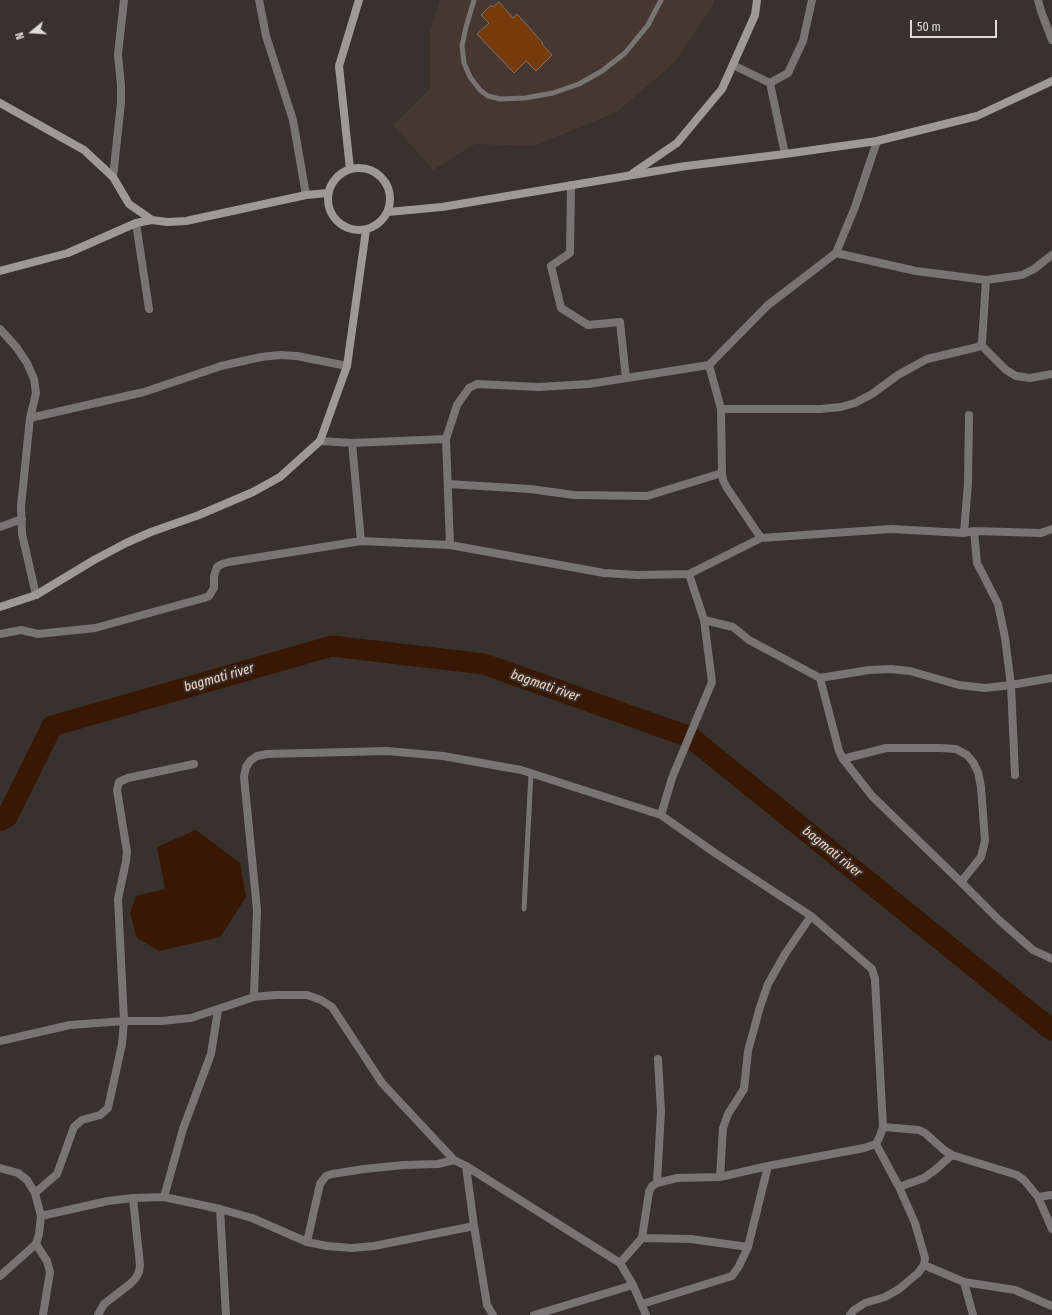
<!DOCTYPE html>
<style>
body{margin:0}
#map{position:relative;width:1052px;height:1315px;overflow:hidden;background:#38312d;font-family:"Fira Sans Condensed",sans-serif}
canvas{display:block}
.north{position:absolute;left:12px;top:12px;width:40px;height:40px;-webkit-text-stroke:3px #38312d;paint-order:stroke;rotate:252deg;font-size:11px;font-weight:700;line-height:16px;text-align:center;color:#e0dbd8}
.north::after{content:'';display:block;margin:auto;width:14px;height:18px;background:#e0dbd8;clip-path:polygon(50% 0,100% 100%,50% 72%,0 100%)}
.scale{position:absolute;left:910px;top:20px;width:87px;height:18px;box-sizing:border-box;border:2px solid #e0dbd8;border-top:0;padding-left:5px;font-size:12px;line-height:14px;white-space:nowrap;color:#e0dbd8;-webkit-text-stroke:3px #38312d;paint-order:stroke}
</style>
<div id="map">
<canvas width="1052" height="1315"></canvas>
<div class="north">N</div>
<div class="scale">50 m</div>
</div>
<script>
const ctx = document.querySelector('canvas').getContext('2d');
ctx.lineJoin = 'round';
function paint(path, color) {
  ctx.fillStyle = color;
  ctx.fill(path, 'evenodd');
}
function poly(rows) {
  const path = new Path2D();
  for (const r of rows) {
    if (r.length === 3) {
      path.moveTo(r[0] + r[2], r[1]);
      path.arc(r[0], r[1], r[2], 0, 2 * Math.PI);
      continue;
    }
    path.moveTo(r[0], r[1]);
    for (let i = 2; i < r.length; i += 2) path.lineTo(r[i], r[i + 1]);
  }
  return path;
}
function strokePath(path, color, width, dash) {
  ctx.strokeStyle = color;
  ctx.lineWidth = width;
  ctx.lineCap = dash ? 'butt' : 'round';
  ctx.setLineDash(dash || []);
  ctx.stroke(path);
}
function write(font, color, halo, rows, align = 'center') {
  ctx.font = font + ' "Fira Sans Condensed",sans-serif';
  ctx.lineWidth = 4;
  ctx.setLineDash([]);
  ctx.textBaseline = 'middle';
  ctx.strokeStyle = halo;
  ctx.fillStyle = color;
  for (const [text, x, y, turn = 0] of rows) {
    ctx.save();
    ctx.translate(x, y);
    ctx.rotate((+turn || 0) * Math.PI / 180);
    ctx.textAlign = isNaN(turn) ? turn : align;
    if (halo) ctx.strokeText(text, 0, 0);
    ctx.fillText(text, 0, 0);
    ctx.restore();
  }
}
paint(poly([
 [440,0,714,0,713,5,676,61,617,112,534,146,475,144,433,170,393,125,430,89,430,31]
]), '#463830');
paint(poly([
 [196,830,240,863,246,897,220,937,159,951,137,938,130,913,136,896,165,889,157,847]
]), '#381803');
strokePath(poly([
 [0,821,7,817,52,726,332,646,484,664,690,737,1052,1030]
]), '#381803', 21);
const building = poly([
 [499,2,513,18,517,14,543,43,542,44,552,55,536,71,526,61,514,73,477,34,489,23,481,15,491,5,493,7,499,2]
]);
paint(building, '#763a0b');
strokePath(building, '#786f6a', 1);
strokePath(poly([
 [474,0,466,27,462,46,464,63,470,77,480,90,488,96,500,99,525,98,553,93,579,84,602,71,625,53,648,25,661,0],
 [524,909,531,773]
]), '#787472', 5);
strokePath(poly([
 [259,0,266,36,293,120,306,195],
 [1038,0,1041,11,1052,40],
 [733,65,770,83,785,154],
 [770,83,788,73,803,41,812,0],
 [113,177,121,103,121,86,118,54,124,0],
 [571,185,570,253,551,266,561,308,588,325,620,322,626,378],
 [136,223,149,309],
 [836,253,916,271,986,280,1022,275,1034,269,1052,255],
 [0,329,17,348,27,363,34,379,36,393,30,418,144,392,221,366,261,357,280,355,297,356,347,366],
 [981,345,1006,370,1016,376,1030,378,1052,374],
 [709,365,721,409,722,473,723,480,727,488,761,538],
 [721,409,820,409,841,407,855,403,872,394,898,375,927,359,978,347,982,343,986,280],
 [30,418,21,506,22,534,36,595],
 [446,439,450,545,604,573,637,575,689,574,761,538,891,529,964,533,974,531,1041,533,1052,529],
 [320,441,352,443,446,439,457,405,469,388,477,384,539,387,589,384,709,365,768,305,836,253,855,207,877,141],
 [352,443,361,541],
 [448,484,530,489,574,495,647,496,722,473],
 [0,527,22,519],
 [974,531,977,563,998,604,1005,638,1011,685,1015,775],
 [964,533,968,483,969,415],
 [704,620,733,627,749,640,820,678,869,670,891,669,910,671,959,685,985,688,1011,685,1052,678],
 [0,634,21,630,38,634,95,628,204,598,209,596,214,588,214,576,217,567,222,564,229,562,361,541,450,545],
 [820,678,839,751,843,759,872,796,961,882,999,920,1033,950,1052,959],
 [843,759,886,748,940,748,956,749,967,755,973,762,978,772,981,787,985,841,981,857,961,882],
 [254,997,257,910,244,777,246,767,250,761,257,756,267,754,387,751,443,756,521,770,661,815,672,778,712,682,704,620,689,574],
 [0,1041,70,1025,124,1021,161,1021,191,1018,254,997,275,995,307,995,321,1000,332,1007,382,1083,454,1160,466,1166,620,1263,633,1285,646,1315],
 [883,1127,919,1130,925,1133,944,1150,952,1155,1017,1175,1024,1180,1038,1197,1052,1229],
 [0,1168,18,1173,27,1180,35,1193,41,1216],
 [720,1177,723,1128,728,1114,744,1089,748,1051,760,1007,768,984,785,954,811,916],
 [657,1183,661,1111,658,1059],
 [899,1187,924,1178,935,1170,952,1155],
 [35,1193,57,1174,74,1127,82,1120,100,1115,108,1108,122,1044,124,1021,118,899,126,861,127,852,117,790,119,782,128,778,194,764],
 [164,1197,183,1129,211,1054,218,1010],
 [1038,1197,1052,1195],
 [220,1209,226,1315],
 [474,1226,487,1305,493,1315],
 [642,1238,691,1239,748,1247,768,1166],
 [307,1242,320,1184,326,1176,332,1174,364,1169,404,1165,438,1164,454,1160],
 [36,1244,47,1261,50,1272,43,1315],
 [620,1263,642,1238,649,1192,652,1186,657,1183,677,1178,720,1177,768,1166,864,1148,876,1144,880,1136,883,1127,875,979,872,969,811,916,715,853,661,815],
 [924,1265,964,1282,1015,1290,1052,1306],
 [0,1276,36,1244,39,1234,41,1216,108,1201,133,1198,164,1197,220,1209,252,1218,307,1242,327,1246,351,1248,374,1246,474,1226,466,1166],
 [964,1282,973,1315],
 [642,1304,732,1276,739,1266,748,1247],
 [98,1315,104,1304,130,1284,135,1279,139,1272,140,1265,133,1198],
 [534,1315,633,1285],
 [850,1315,854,1310,865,1303,885,1297,899,1289,918,1273,924,1265,925,1258,915,1223,899,1187,876,1144]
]), '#787472', 8);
strokePath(poly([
 [0,103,84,150,113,177,129,204,152,220,167,222,186,221,306,195,328,193],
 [359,199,31],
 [350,169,339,66,359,0],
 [633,173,677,143,722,89,755,15,757,0],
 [388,212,442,207,686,166,785,154,877,141,977,116,1052,81],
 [0,271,68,253,136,223,152,220],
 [0,607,36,595,94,560,126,543,151,532,199,515,253,492,280,477,320,441,347,366,366,230]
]), '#9f9995', 8);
write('italic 13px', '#fdd7c1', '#38312d', [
 ["bagmati river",219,678,-16],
 ["bagmati river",545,686,19],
 ["bagmati river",832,852,39]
]);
</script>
